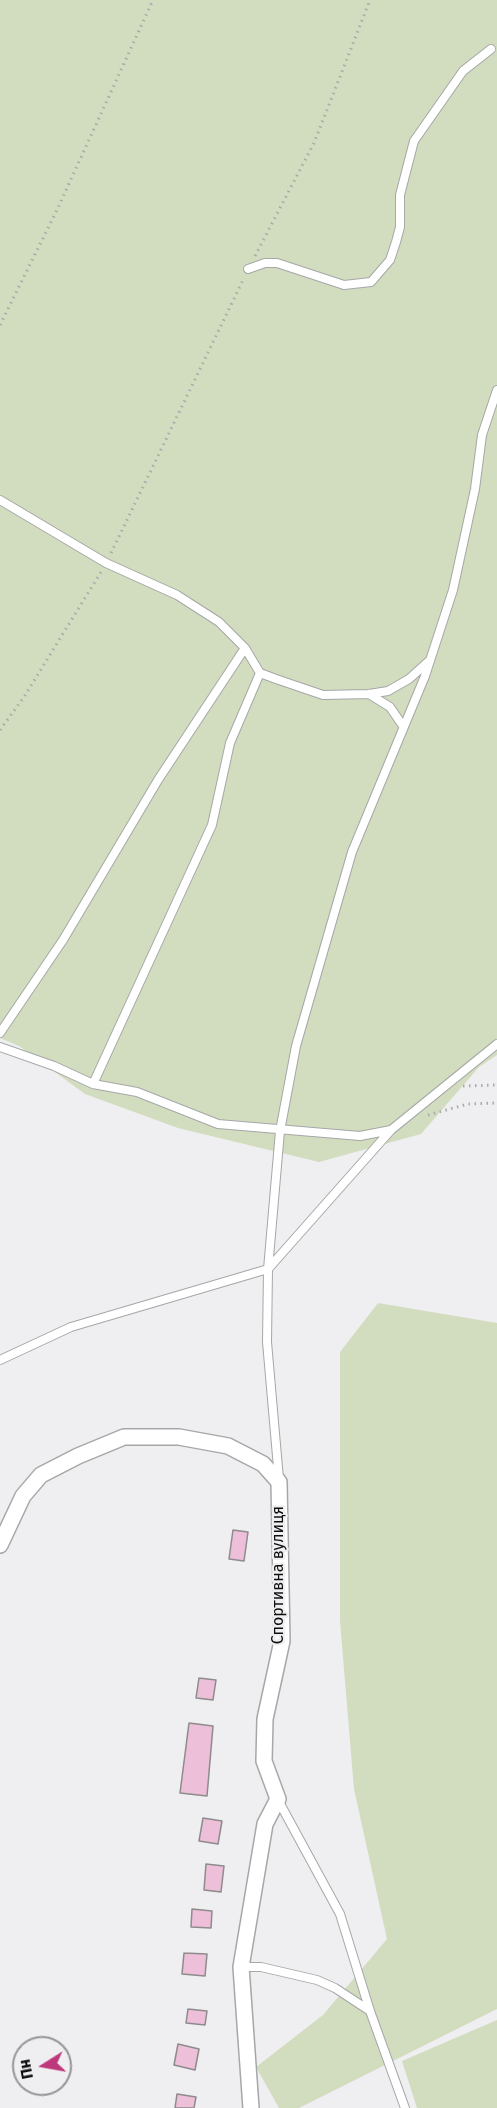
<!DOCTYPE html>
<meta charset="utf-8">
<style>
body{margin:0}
#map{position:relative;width:497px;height:2108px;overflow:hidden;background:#efeff1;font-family:"Fira Sans",sans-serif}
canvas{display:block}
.north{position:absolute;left:12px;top:2036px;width:60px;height:60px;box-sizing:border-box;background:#efeff1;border:2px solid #959596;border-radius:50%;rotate:259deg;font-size:16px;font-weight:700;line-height:24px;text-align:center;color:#0d0e0e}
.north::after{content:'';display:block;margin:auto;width:21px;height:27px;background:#be397c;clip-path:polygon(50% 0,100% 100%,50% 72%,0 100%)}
</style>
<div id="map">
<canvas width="497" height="2108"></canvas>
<div class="north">Пн</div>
</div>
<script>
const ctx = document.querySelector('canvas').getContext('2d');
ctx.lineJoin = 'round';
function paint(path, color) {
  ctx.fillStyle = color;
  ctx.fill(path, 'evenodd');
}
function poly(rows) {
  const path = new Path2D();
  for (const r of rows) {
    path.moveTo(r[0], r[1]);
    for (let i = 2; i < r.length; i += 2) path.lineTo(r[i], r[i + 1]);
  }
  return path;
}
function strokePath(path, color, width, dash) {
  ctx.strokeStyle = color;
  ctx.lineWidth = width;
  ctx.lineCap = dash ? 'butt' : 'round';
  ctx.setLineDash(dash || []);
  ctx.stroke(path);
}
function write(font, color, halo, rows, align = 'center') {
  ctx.font = font + ' "Fira Sans",sans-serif';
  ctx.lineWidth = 4.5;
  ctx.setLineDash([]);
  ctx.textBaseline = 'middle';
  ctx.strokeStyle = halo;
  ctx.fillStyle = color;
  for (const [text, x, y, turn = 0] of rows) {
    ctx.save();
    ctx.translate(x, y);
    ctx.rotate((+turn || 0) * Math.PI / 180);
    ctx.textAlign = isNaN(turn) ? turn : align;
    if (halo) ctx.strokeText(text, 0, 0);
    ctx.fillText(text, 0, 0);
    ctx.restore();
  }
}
paint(poly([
 [0,0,497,0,497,1055,479,1067,421,1134,319,1162,178,1128,85,1094,19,1046,0,1038],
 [378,1303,497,1323,497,2009,299,2108,279,2108,256,2067,323,2015,387,1939,354,1789,340,1621,340,1352],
 [497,2020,497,2108,417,2108,402,2061]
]), '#d2dcbe');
const building = poly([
 [233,1530,248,1532,244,1561,229,1559,233,1530],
 [199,1678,216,1680,213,1700,196,1698,199,1678],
 [189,1723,213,1726,207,1796,180,1793,189,1723],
 [203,1818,222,1821,218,1844,199,1841,203,1818],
 [206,1864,224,1866,221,1892,204,1890,206,1864],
 [192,1909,212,1911,211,1928,191,1927,192,1909],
 [184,1953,207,1954,205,1976,182,1974,184,1953],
 [188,2009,207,2011,205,2025,186,2023,188,2009],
 [178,2044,199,2049,195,2070,174,2065,178,2044],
 [177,2094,196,2097,194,2108,175,2108,177,2094]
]);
paint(building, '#edbfd8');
strokePath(building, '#8d8b8c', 1.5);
const service = poly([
 [248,269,265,263,277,263,344,285,371,282,390,260,396,242,400,227,400,195,414,141,463,71,491,49],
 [0,500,106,563,177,595,219,622,245,648,260,673,276,679,323,695,369,694,388,691,409,679,429,661],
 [369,694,390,707,403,726],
 [0,1033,63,940,158,780,245,648],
 [0,1047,54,1066,93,1084,137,1092,218,1124,360,1136,391,1130,497,1044],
 [93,1084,212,825,230,743,260,673],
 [0,1360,71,1327,268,1269,391,1130],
 [279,1479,267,1342,268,1269,280,1131,296,1046,352,852,425,676,453,590,475,489,482,435,497,390],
 [278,1800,340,1914,370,2011,405,2108],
 [241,1967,261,1967,317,1980,335,1988,370,2011]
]);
const minor = poly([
 [0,1545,23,1496,41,1475,78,1456,124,1437,179,1437,228,1446,263,1464,279,1482,282,1641,265,1719,264,1761,278,1799,265,1824,241,1967,251,2108]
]);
strokePath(service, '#a6a7a8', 10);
strokePath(minor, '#a6a7a8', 18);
strokePath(poly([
 [255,256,314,143,370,0],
 [0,325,56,212,153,0],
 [111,553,244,278],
 [0,730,24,697,101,572],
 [463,1086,497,1085],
 [428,1115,468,1104,497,1103]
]), '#aaaaab', 3, [1.5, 4.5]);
strokePath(service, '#fff', 8);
strokePath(minor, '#fff', 15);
write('16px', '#0d0e0e', '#efeff1', [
 ["Спортивна вулиця",279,1575,-90]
]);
</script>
